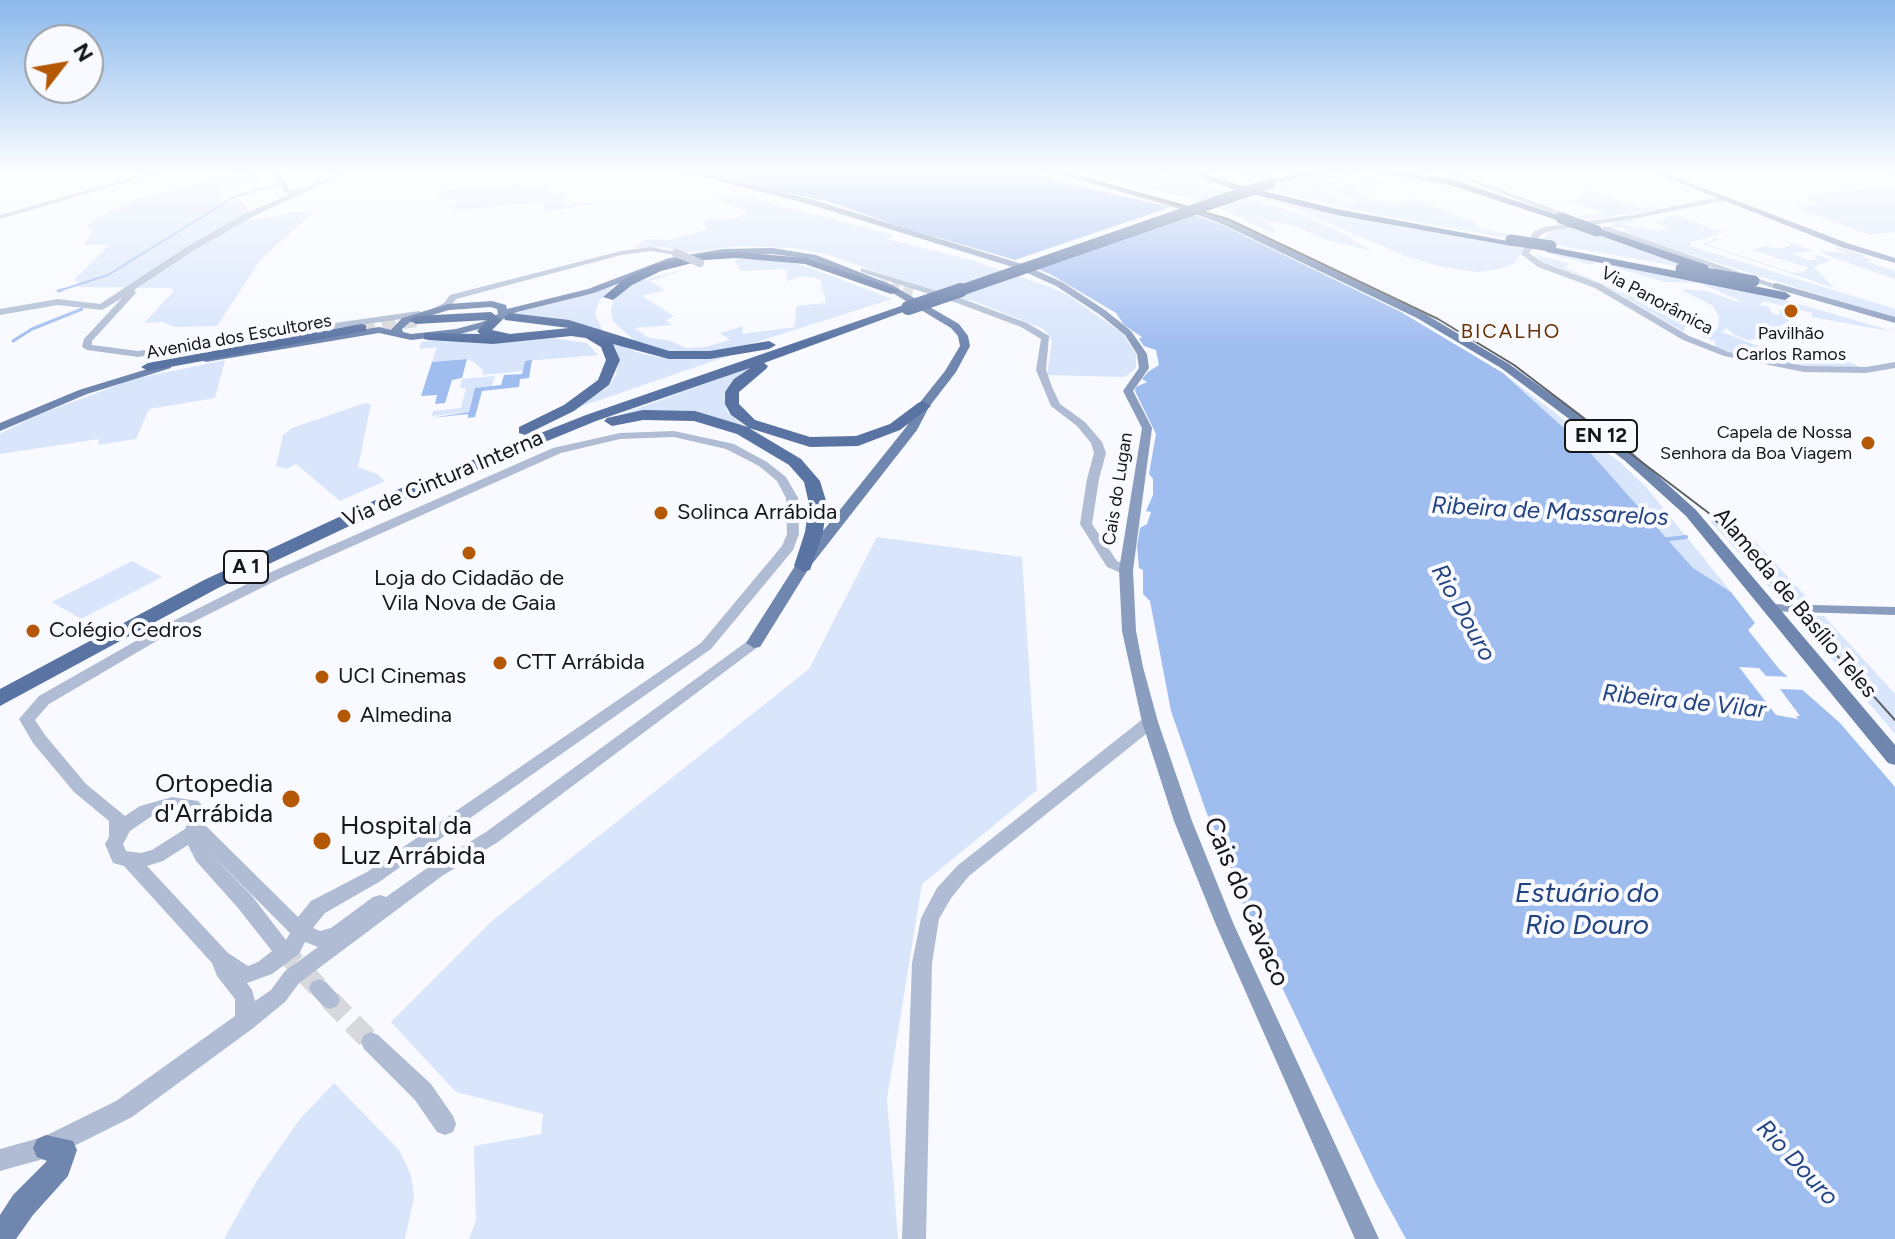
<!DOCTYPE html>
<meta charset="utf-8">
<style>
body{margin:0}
#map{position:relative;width:1895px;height:1239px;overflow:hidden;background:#f8faff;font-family:Figtree,sans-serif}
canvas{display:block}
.north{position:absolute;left:24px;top:24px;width:80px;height:80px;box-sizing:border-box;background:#f8faff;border:2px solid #9d9fa2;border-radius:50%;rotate:59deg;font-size:22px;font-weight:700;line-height:32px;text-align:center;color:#151617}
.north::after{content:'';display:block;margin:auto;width:28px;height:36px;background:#b55805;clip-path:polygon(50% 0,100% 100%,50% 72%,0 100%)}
</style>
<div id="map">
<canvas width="1895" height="1239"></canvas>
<div class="north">N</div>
</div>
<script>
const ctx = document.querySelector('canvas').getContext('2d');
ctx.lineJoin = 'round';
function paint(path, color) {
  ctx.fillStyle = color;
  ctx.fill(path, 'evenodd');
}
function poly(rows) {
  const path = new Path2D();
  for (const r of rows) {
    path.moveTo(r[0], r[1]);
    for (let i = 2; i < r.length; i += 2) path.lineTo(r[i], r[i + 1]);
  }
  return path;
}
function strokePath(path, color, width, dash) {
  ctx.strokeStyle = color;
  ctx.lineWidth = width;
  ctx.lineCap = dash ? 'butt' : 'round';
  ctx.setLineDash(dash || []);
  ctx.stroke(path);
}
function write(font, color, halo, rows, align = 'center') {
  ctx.font = font + ' Figtree,sans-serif';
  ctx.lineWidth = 8;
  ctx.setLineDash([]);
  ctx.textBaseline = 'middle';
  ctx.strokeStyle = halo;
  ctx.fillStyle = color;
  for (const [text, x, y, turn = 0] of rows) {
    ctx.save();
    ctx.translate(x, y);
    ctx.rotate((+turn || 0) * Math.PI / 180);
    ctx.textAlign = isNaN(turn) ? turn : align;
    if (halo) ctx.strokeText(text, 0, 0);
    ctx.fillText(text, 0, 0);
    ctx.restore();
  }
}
paint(poly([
 [1087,171,1153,171,1167,174,1292,211,1338,231,1372,251,1330,241,1288,224,1264,221,1278,230,1272,233,1219,208,1223,205,1170,194],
 [1167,171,1185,171,1271,197,1525,248,1513,264,1494,270,1478,272,1442,267,1405,256,1294,208],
 [1242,171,1278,171,1254,179,1276,186,1313,176,1354,173,1361,175,1281,188,1248,179],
 [252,172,262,179,222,189,221,204,240,200,250,210,238,219,257,220,306,210,313,213,261,259,217,326,175,327,162,322,144,323,174,291,171,288,79,287,75,279,109,245,84,245,93,230,86,225,137,198],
 [1356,179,1335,184,1326,190,1349,203,1358,202,1332,191,1345,184,1358,184,1356,182,1372,179,1384,184,1350,188,1372,199,1395,204,1411,198,1475,222,1480,228,1509,234,1507,238,1383,216,1267,190],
 [514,182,522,182,520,185,528,188,549,189,548,193,568,194,563,205,618,200,545,212,544,202,452,210,457,200,436,201,446,190,509,187],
 [1895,186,1895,232,1870,235,1794,207,1820,205,1804,195],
 [1588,190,1637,207,1664,208,1589,220,1577,216,1606,213,1566,201,1590,197,1581,193],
 [703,196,760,196,755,199,893,235,887,239,974,261,1047,286,1069,296,1122,333,1136,354,1136,368,1125,377,1047,375,1052,341,1044,329,976,302,925,289,829,255,793,248,740,246,686,253,664,247,633,248,647,239,670,240,707,229,704,221,706,219,738,218,746,210,722,202,725,199],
 [1676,215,1738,238,1716,231,1718,235,1690,243,1690,246,1895,309,1895,318,1614,231,1628,231,1622,227,1610,228,1602,225,1610,227,1615,222,1632,219,1635,221,1621,224,1656,231,1669,228,1654,222],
 [1577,227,1709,272,1541,242,1551,231],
 [1720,236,1716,239,1718,241,1706,244,1790,272,1801,273,1808,268,1753,250,1765,246,1777,249,1792,245,1783,240,1826,255,1819,251,1848,253,1834,248,1838,247,1866,256,1864,257,1872,260,1867,262,1895,271,1895,279,1814,251,1792,253,1807,260,1816,260,1814,255,1818,255,1831,260,1814,267,1834,288,1702,244],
 [1539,251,1602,261,1782,299,1895,332,1812,317,1812,313,1764,301,1759,305,1768,306,1773,314,1780,315,1779,310,1791,312,1786,316,1793,318,1761,339,1749,339,1753,342,1735,335,1726,328,1722,332,1768,350,1806,351,1813,348,1861,367,1820,369,1745,356,1715,347,1715,341,1701,337,1718,329,1719,317,1713,306,1680,289,1706,291,1741,303,1737,299,1699,283,1664,282,1597,262,1592,265],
 [1534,254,1571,264,1564,267,1646,303,1659,306,1676,303,1684,306,1662,310,1686,322,1684,332,1606,286,1543,262],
 [735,259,780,260,808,267,892,299,728,351,680,353,655,349,636,342,613,321,611,310,614,299,623,290,636,282,693,267,650,281,664,290,642,296,674,316,666,320,672,325,634,328,649,338,667,340,687,348,705,347,730,340,720,333,743,326,742,334,795,327,796,306,826,303,820,279,803,276,787,281,787,271,783,269,740,271],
 [615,285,599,301,595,314,603,331,511,314],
 [553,338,587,343,598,355,525,361,523,371,483,375,482,369,472,361,466,359,432,362,437,347,419,349,421,342,448,339,489,344],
 [605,338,636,352,658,357,704,359,731,355,576,408,608,387,616,375,619,362,616,348],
 [225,360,215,398,149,409,136,439,98,445,99,439,0,454,0,434,35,416,134,379],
 [757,365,743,372,724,393,727,412,746,428,700,413,609,419],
 [1504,374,1621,463,1646,487,1731,592,1693,568,1587,449],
 [495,376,492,386,475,388,469,412,432,416,433,411,461,408,466,388,460,388,462,379],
 [365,403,371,404,358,467,377,474,385,481,340,501,296,464,287,469,276,466,283,435,292,428],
 [1713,519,1736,521,1809,600,1796,600,1788,590,1771,589,1711,522],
 [877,537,1022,557,1037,790,922,884,887,1099,898,1239,469,1239,476,1220,474,1146,541,1134,543,1114,456,1092,391,1022,493,920,809,669],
 [132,561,162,577,81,619,52,602],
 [1807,616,1824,616,1895,694,1895,734,1805,628,1802,620],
 [334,1083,399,1150,411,1175,414,1197,405,1239,224,1239,256,1182,300,1119]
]), '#d8e5fb');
paint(poly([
 [696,171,1035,171,1054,180,1170,207,1222,225,1401,312,1503,373,1587,449,1693,568,1731,592,1755,623,1748,630,1780,670,1840,723,1895,787,1895,1239,1406,1239,1376,1184,1245,910,1223,847,1207,814,1171,711,1150,601,1143,594,1143,570,1139,568,1137,546,1140,528,1147,524,1151,512,1146,511,1153,495,1153,479,1149,474,1156,434,1135,391,1136,387,1147,382,1142,379,1148,372,1159,365,1156,350,1144,346,1139,339,1142,337,1124,325,1116,313,1050,274,1012,259,901,227,827,201,740,184],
 [467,359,462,378,452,380,445,403,435,404,437,395,421,396,432,362],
 [532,360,529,378,520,379,519,387,482,391,475,417,468,418,468,414,431,418,469,412,475,388,501,385,504,375,522,374,525,361]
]), '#a0bdf0');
paint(poly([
 [1177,205,1198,212,1030,270,1009,262],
 [1739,667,1759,668,1766,676,1794,677,1808,690,1780,689,1800,716,1796,716,1798,719,1776,715]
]), '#f8faff');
strokePath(poly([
 [58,291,108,275,234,197,282,183]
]), '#a0bdf0', 2);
strokePath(poly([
 [58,291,62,290],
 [13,341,32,329,82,309]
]), '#a0bdf0', 3);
strokePath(poly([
 [1661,540,1686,537]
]), '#a0bdf0', 4);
strokePath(poly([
 [880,283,913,291]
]), '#d6d8dc', 8, [8, 4]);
strokePath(poly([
 [907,290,913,291]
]), '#d6d8dc', 10, [10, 5]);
strokePath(poly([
 [281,948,319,988],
 [330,1000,371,1042]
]), '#d6d8dc', 21, [21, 11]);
strokePath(poly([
 [361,328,416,320]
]), '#d6d8dc', 14, [14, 7]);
paint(poly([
 [154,171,164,171,0,219,0,215,154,171],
 [270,171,277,171,287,182,288,189,297,191,342,171,350,171,250,218,191,252,134,290,136,292,135,294,92,341,92,345,138,351,419,311,424,314,422,316,138,357,87,350,82,347,84,339,122,298,102,310,58,305,0,315,0,309,58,299,100,304,185,248,244,214,290,194,283,192,281,182,270,171],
 [1442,171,1451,171,1575,217,1568,219,1442,171],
 [1723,196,1726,200,1633,219,1549,231,1540,235,1529,253,1544,263,1601,284,1689,336,1729,352,1804,366,1866,367,1895,362,1895,368,1866,373,1804,372,1724,356,1683,340,1595,288,1538,267,1521,254,1534,231,1544,227,1633,215,1723,196],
 [1602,227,1608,227,1780,286,1773,288,1602,231,1602,227],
 [651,247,680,253,676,255,651,251,621,255,456,299,450,307,437,312,430,310,444,303,450,295,621,251,651,247],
 [861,268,963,299,1027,323,1049,336,1046,370,1052,387,1060,404,1085,422,1102,442,1106,453,1099,479,1092,524,1117,561,1131,567,1133,570,1131,573,1121,573,1107,567,1080,524,1087,479,1094,453,1091,443,1077,426,1051,406,1036,370,1041,339,1021,327,957,303,861,272,861,268],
 [674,431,734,444,767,462,786,477,798,498,799,534,793,550,711,649,379,882,325,913,313,928,320,931,331,928,373,897,380,895,386,897,430,866,486,832,749,640,759,640,761,643,759,646,498,842,442,876,299,983,285,1002,252,1029,132,1117,54,1156,0,1171,0,1149,43,1137,116,1101,235,1016,235,999,217,976,212,963,124,866,113,863,105,844,109,837,109,821,74,792,33,743,19,719,39,696,155,630,271,572,553,448,620,433,674,431],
 [674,437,726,449,759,466,777,481,786,498,787,534,782,546,701,643,367,872,311,901,298,917,204,824,208,818,203,806,198,801,172,797,140,806,125,816,86,784,45,735,35,720,49,704,165,636,281,578,561,453,620,439,674,437],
 [172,809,189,814,190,818,185,829,152,850,141,853,126,851,123,844,130,831,152,816,172,809],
 [188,845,196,861,238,908,272,951,258,962,248,966,228,953,147,866,163,861,188,845],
 [208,851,290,933,286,940,252,896,208,851],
 [305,942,318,947,285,971,271,990,255,1001,252,990,247,983,272,974,299,954,305,942],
 [1150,716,1156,718,1158,722,1156,726,969,876,951,898,939,919,932,963,926,1239,902,1239,912,963,921,918,937,888,957,866,1144,718,1150,716],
 [319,979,326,982,337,994,340,1000,337,1006,330,1009,323,1006,312,994,309,988,312,982,319,979],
 [371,1032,378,1035,431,1084,453,1116,456,1124,453,1132,445,1135,437,1132,415,1100,364,1049,361,1042,364,1035,371,1032]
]), '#afbcd3');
paint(poly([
 [679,171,690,171,810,199,1022,264,1062,282,1105,310,1131,331,1147,354,1149,368,1133,391,1152,428,1133,570,1136,631,1143,667,1158,722,1192,821,1234,925,1379,1239,1355,1239,1216,925,1174,821,1142,722,1122,631,1119,570,1142,428,1123,391,1139,368,1137,354,1125,335,1099,314,1056,286,1016,268,805,203,679,171],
 [1650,171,1659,171,1847,243,1895,258,1895,263,1841,247,1650,171],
 [1776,283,1895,317,1895,323,1773,288,1773,284,1776,283],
 [1770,604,1895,607,1895,615,1765,611,1763,608,1765,605,1770,604]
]), '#8a9dbe');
paint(poly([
 [1047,171,1060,171,1190,206,1228,220,1425,314,1509,364,1634,454,1696,510,1895,745,1895,765,1888,763,1686,516,1624,460,1501,368,1417,318,1222,224,1184,210,1047,171],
 [772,248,816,255,892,285,959,324,968,336,970,346,956,372,929,407,917,430,809,568,760,647,754,648,746,643,795,566,907,426,917,406,945,371,960,346,958,336,951,328,886,289,811,259,772,254,723,255,671,263,594,293,517,312,490,326,456,335,411,340,379,333,206,362,200,359,206,356,379,327,391,330,402,318,448,304,492,301,506,305,507,309,588,289,669,258,723,249,772,248],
 [491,307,497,309,498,314,482,322,456,329,411,334,403,332,402,329,410,322,449,310,491,307],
 [167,363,171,364,171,368,87,394,0,431,0,423,79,390,167,363],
 [46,1135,73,1141,77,1150,68,1176,33,1215,16,1239,0,1239,0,1215,13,1195,47,1161,37,1157,33,1148,37,1139,46,1135]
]), '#6f86af');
paint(poly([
 [1184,171,1198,171,1239,185,1337,209,1518,243,1512,246,1337,215,1233,189,1184,171],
 [1314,171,1338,171,1280,182,1275,179,1314,171],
 [1368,171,1394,171,1452,179,1566,218,1557,220,1450,185,1368,171],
 [1597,228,1707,265,1709,268,1699,271,1593,233,1592,231,1597,228],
 [1551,247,1785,292,1791,296,1785,300,1547,252,1545,250,1551,247],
 [736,252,807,258,901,291,891,294,805,264,736,258,704,260,661,271,632,285,613,300,603,297,624,279,653,265,704,254,736,252],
 [904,305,914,308,764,363,768,366,766,369,739,392,739,404,755,420,810,437,856,436,890,424,918,403,923,401,931,406,900,430,858,446,810,447,749,428,801,459,820,481,827,504,823,532,810,570,803,572,794,566,805,532,809,504,804,482,789,465,737,434,694,421,643,420,612,426,604,421,607,418,643,410,695,411,748,427,731,415,725,404,725,392,734,379,750,368,596,421,411,497,218,588,0,706,0,689,204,580,399,489,586,415,904,305],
 [491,312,502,320,492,330,510,334,569,328,505,320,504,317,510,313,569,320,669,351,710,351,769,341,776,345,769,349,710,359,669,359,613,344,620,360,609,385,574,411,525,435,519,433,519,427,564,405,598,380,606,360,601,347,586,338,571,336,493,344,429,340,424,339,424,333,480,334,477,331,488,320,416,324,409,320,416,316,491,312],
 [361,324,366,325,366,331,148,371,141,367,148,363,361,324]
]), '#5973a2');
strokePath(poly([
 [1060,171,1228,219,1438,319,1514,365,1710,514,1895,720]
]), '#5f6063', 2);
strokePath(poly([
 [676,253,700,263]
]), '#afbcd3', 8);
strokePath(poly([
 [1561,218,1597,231],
 [1511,240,1551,246],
 [1681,269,1754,281],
 [956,292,1271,183]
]), '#5973a2', 11);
strokePath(poly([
 [908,308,961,290]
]), '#5973a2', 14);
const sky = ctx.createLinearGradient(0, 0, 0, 344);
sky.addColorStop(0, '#8bb8eb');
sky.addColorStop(0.5, '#fcfdff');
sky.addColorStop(1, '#fcfdff00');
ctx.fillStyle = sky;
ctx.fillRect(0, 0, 1895, 344);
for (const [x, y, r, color] of [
 [1791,311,8,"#b55805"],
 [1868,443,8,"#b55805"],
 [661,513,8,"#b55805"],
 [469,553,8,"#b55805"],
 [33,631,8,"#b55805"],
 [500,663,8,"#b55805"],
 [322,677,8,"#b55805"],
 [344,716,8,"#b55805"],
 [291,799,10,"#b55805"],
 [322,841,10,"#b55805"]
]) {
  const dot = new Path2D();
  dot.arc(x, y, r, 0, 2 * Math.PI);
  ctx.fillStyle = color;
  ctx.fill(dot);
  strokePath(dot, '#f8faff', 3);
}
write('18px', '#151617', '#f8faff', [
 ["Via Panorâmica",1657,301,28],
 ["Avenida dos Escultores",239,337,-10],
 ["Cais do Lugan",1118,489,-81]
]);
write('18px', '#151617', '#f8faff', [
 ["Pavilhão",1791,334],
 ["Carlos Ramos",1791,355],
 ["Capela de Nossa",1852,433,"right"],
 ["Senhora da Boa Viagem",1852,454,"right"]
]);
ctx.letterSpacing = '2px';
write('20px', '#6a2f00', '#f8faff', [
 ["BICALHO",1511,332]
]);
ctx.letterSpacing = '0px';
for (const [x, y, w] of [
 [1601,436,72],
 [246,567,44]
]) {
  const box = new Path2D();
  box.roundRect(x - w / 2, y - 16, w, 32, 6);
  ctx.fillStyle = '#f8faff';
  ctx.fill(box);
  strokePath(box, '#151617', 2);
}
write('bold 20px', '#151617', null, [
 ["EN 12",1601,436],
 ["A 1",246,567]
]);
write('22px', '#151617', '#f8faff', [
 ["Via de Cintura Interna",443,479,-23],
 ["Alameda de Basílio Teles",1795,603,50]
]);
write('22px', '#151617', '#f8faff', [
 ["Solinca Arrábida",677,513],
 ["Loja do Cidadão de",469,579,"center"],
 ["Vila Nova de Gaia",469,604,"center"],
 ["Colégio Cedros",49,631],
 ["CTT Arrábida",516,663],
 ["UCI Cinemas",338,677],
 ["Almedina",360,716]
], 'left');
write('italic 24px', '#234380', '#f8faff', [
 ["Ribeira de Massarelos",1550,512,3],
 ["Rio Douro",1463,613,61],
 ["Ribeira de Vilar",1684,702,6],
 ["Rio Douro",1797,1163,47]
]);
write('26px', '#151617', '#f8faff', [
 ["Ortopedia",273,784],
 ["d'Arrábida",273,814],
 ["Hospital da",340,826,"left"],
 ["Luz Arrábida",340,856,"left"]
], 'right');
write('26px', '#151617', '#f8faff', [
 ["Cais do Cavaco",1246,902,67]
]);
write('italic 28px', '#234380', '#f8faff', [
 ["Estuário do",1587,894],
 ["Rio Douro",1587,926]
]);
</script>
